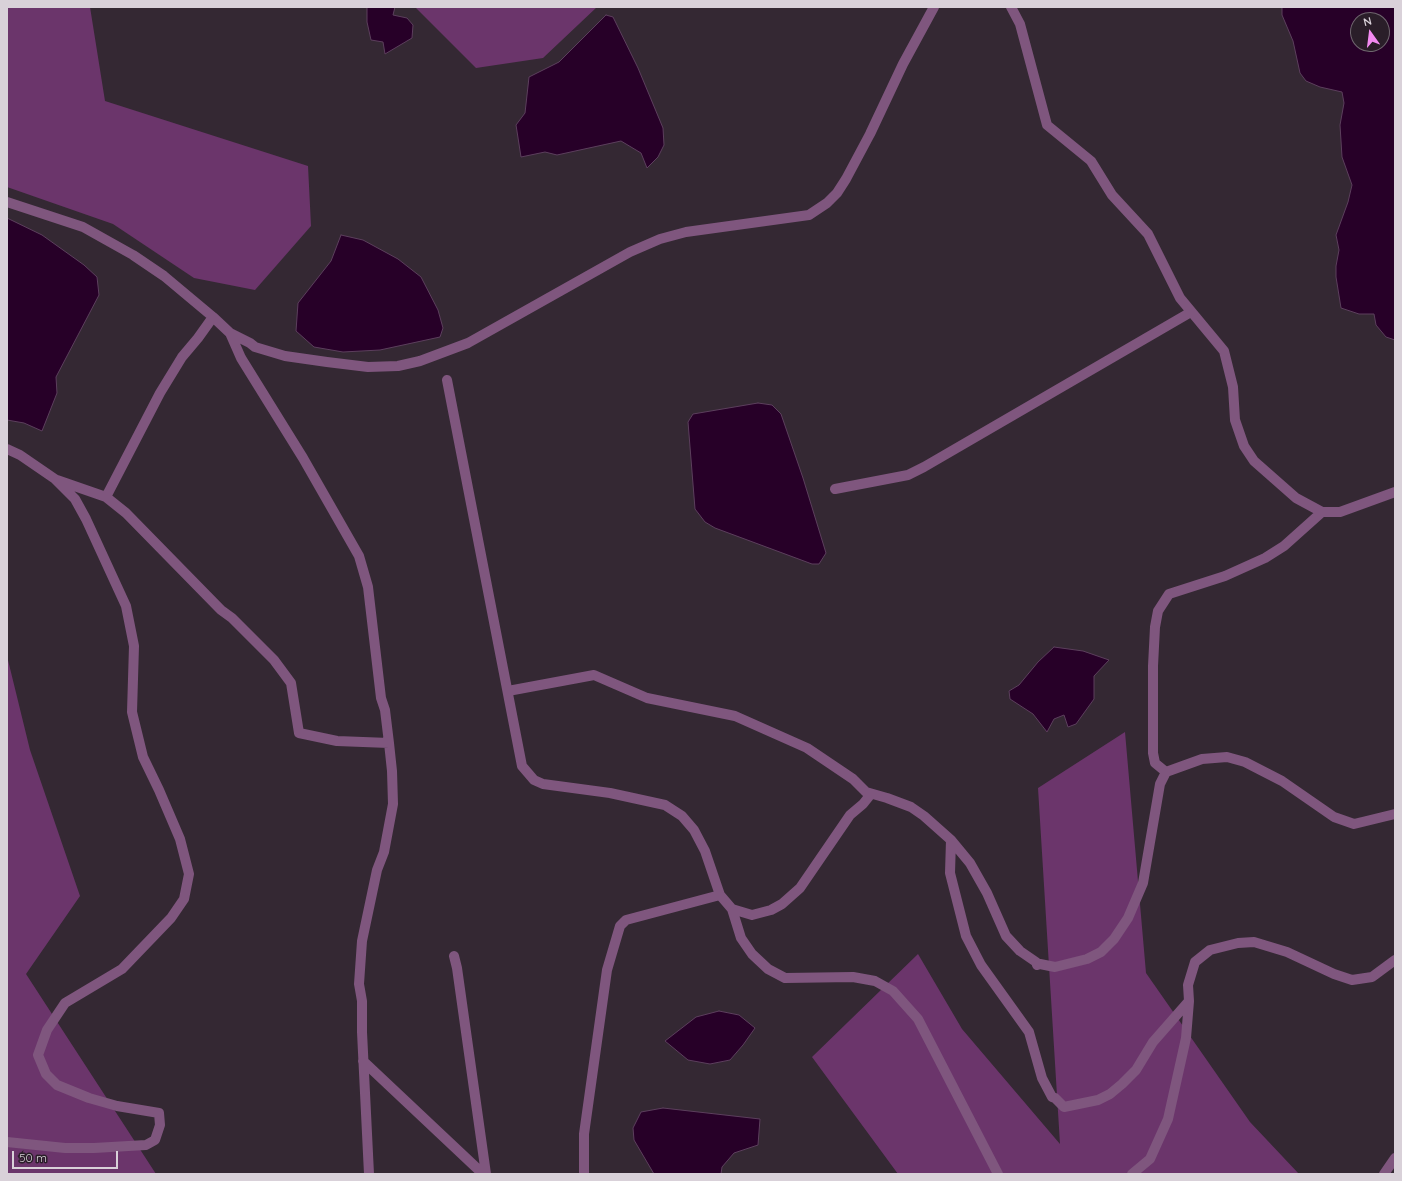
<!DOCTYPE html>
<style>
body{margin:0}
#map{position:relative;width:1402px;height:1181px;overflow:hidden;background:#342833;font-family:Quicksand,sans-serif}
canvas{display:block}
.frame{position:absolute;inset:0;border:8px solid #d9d1d9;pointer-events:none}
.north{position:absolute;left:1350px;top:12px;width:40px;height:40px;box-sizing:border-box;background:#2a1e29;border:1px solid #70666f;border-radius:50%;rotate:346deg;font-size:11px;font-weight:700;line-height:16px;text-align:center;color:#d9d1d9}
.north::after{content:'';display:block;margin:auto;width:14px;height:18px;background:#f38af1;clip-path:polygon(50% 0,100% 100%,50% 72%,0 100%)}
.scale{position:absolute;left:12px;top:1151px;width:106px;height:18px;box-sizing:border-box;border:2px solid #d9d1d9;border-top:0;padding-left:5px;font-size:12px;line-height:14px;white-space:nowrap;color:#d9d1d9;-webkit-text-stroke:3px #2a1e29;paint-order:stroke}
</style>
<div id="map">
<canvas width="1402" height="1181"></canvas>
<div class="frame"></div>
<div class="north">N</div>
<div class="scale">50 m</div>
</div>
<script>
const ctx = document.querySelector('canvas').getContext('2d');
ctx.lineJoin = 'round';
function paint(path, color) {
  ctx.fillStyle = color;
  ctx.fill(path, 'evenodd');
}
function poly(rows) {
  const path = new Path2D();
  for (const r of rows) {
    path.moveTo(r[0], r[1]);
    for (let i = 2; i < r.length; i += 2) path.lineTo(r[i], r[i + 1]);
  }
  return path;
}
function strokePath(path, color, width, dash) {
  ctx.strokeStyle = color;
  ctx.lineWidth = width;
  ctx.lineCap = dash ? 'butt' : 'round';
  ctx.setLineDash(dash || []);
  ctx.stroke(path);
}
paint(poly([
 [7,7,90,7,105,101,308,166,311,226,255,290,194,278,113,224,7,187],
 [415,7,597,7,543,58,476,68],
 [7,656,30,750,80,896,26,974,156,1174,7,1174],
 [1125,732,1146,973,1250,1122,1299,1174,898,1174,812,1057,918,954,962,1029,1060,1144,1038,788]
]), '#6b356b');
const water = poly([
 [367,7,395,7,393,15,407,18,413,25,412,38,385,54,383,42,371,40,367,22,367,7],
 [1282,7,1395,7,1395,340,1386,337,1376,325,1374,314,1359,314,1341,308,1336,277,1336,266,1339,250,1336,235,1348,202,1352,185,1342,157,1340,125,1344,103,1342,92,1320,87,1306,81,1300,73,1293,41,1282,15,1282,7],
 [1358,20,1382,20,1382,44,1358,44,1358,20],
 [606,15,613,17,638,68,663,128,664,145,658,157,647,168,641,153,621,141,557,155,545,152,521,157,516,125,525,113,529,77,559,62,606,15],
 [7,218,42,235,84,265,97,277,99,295,56,377,57,393,42,431,24,423,7,420,7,218],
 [341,235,363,240,398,259,421,277,438,310,443,328,440,337,380,350,343,352,314,347,296,331,298,303,331,261,341,235],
 [758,403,772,405,781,414,803,478,826,553,819,564,812,564,715,528,705,522,695,509,688,422,693,414,758,403],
 [1054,647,1083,651,1109,660,1094,676,1094,699,1076,724,1068,727,1064,715,1054,719,1047,732,1033,714,1010,699,1009,691,1019,685,1038,662,1054,647],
 [719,1011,739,1015,755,1028,743,1045,730,1060,710,1064,688,1060,665,1041,696,1017,719,1011],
 [663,1108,760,1119,758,1145,734,1153,722,1167,721,1174,654,1174,634,1140,633,1128,641,1112,663,1108]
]);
paint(water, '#270028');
strokePath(water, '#5c3f5d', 1);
strokePath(poly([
 [1011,7,1020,24,1047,125,1091,161,1112,195,1148,234,1180,298,1224,351,1233,387,1235,420,1244,446,1254,461,1296,498,1322,512,1340,512,1395,492],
 [7,202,83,227,133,255,164,276,213,317,230,333,250,343,255,347,285,356,327,362,368,367,398,366,420,361,468,343,630,252,660,239,686,232,809,215,827,203,837,193,846,179,870,134,903,64,934,7],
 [230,333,241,358,303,458,359,556,368,587,381,698,385,710,389,743,392,771,393,804,384,852,377,870,362,941,359,984,362,1001,362,1032,369,1174],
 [447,380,522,766,534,780,543,784,610,793,665,805,682,816,694,830,705,851,720,895,732,909,741,938,752,954,768,969,785,978,853,977,875,981,893,991,918,1019,998,1174],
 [7,449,20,455,55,479,75,499,86,519,126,606,134,646,132,712,143,757,159,790,180,839,189,874,184,899,171,918,122,969,65,1003,47,1030,38,1055,46,1074,57,1085,89,1098,117,1106,159,1113,160,1125,155,1140,146,1145,94,1148,65,1148,7,1142],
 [57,480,106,497,126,513,221,610,232,618,274,660,291,683,299,733,337,741,389,743],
 [835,489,908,475,924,467,1191,312],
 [106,497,160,393,182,357,198,338,213,317],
 [508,691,594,675,647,698,735,716,807,748,853,779,866,792,887,798,911,807,924,816,951,840,970,863,987,893,1006,936,1020,951,1036,962,1037,965,1040,964,1055,967,1087,959,1101,952,1114,939,1128,918,1143,883,1160,784,1166,772,1202,759,1227,757,1245,762,1282,781,1334,817,1354,824,1395,814],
 [1166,772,1155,763,1153,753,1153,666,1155,627,1158,611,1169,594,1225,576,1265,558,1284,546,1322,512],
 [951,840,950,873,966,936,981,965,1029,1032,1042,1078,1052,1097,1055,1098,1064,1107,1098,1100,1110,1094,1122,1084,1136,1070,1153,1042,1189,1001],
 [732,909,752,915,771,910,782,904,800,888,850,815,863,804,871,794],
 [454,956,457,968,486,1174],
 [363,1061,483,1174],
 [584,1174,584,1134,607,970,620,926,626,920,720,895],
 [1132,1174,1150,1159,1168,1119,1186,1038,1189,1001,1188,985,1195,962,1210,950,1238,943,1254,942,1287,952,1334,974,1352,980,1372,977,1395,960],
 [1384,1174,1395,1158]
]), '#7f567e', 10);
</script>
